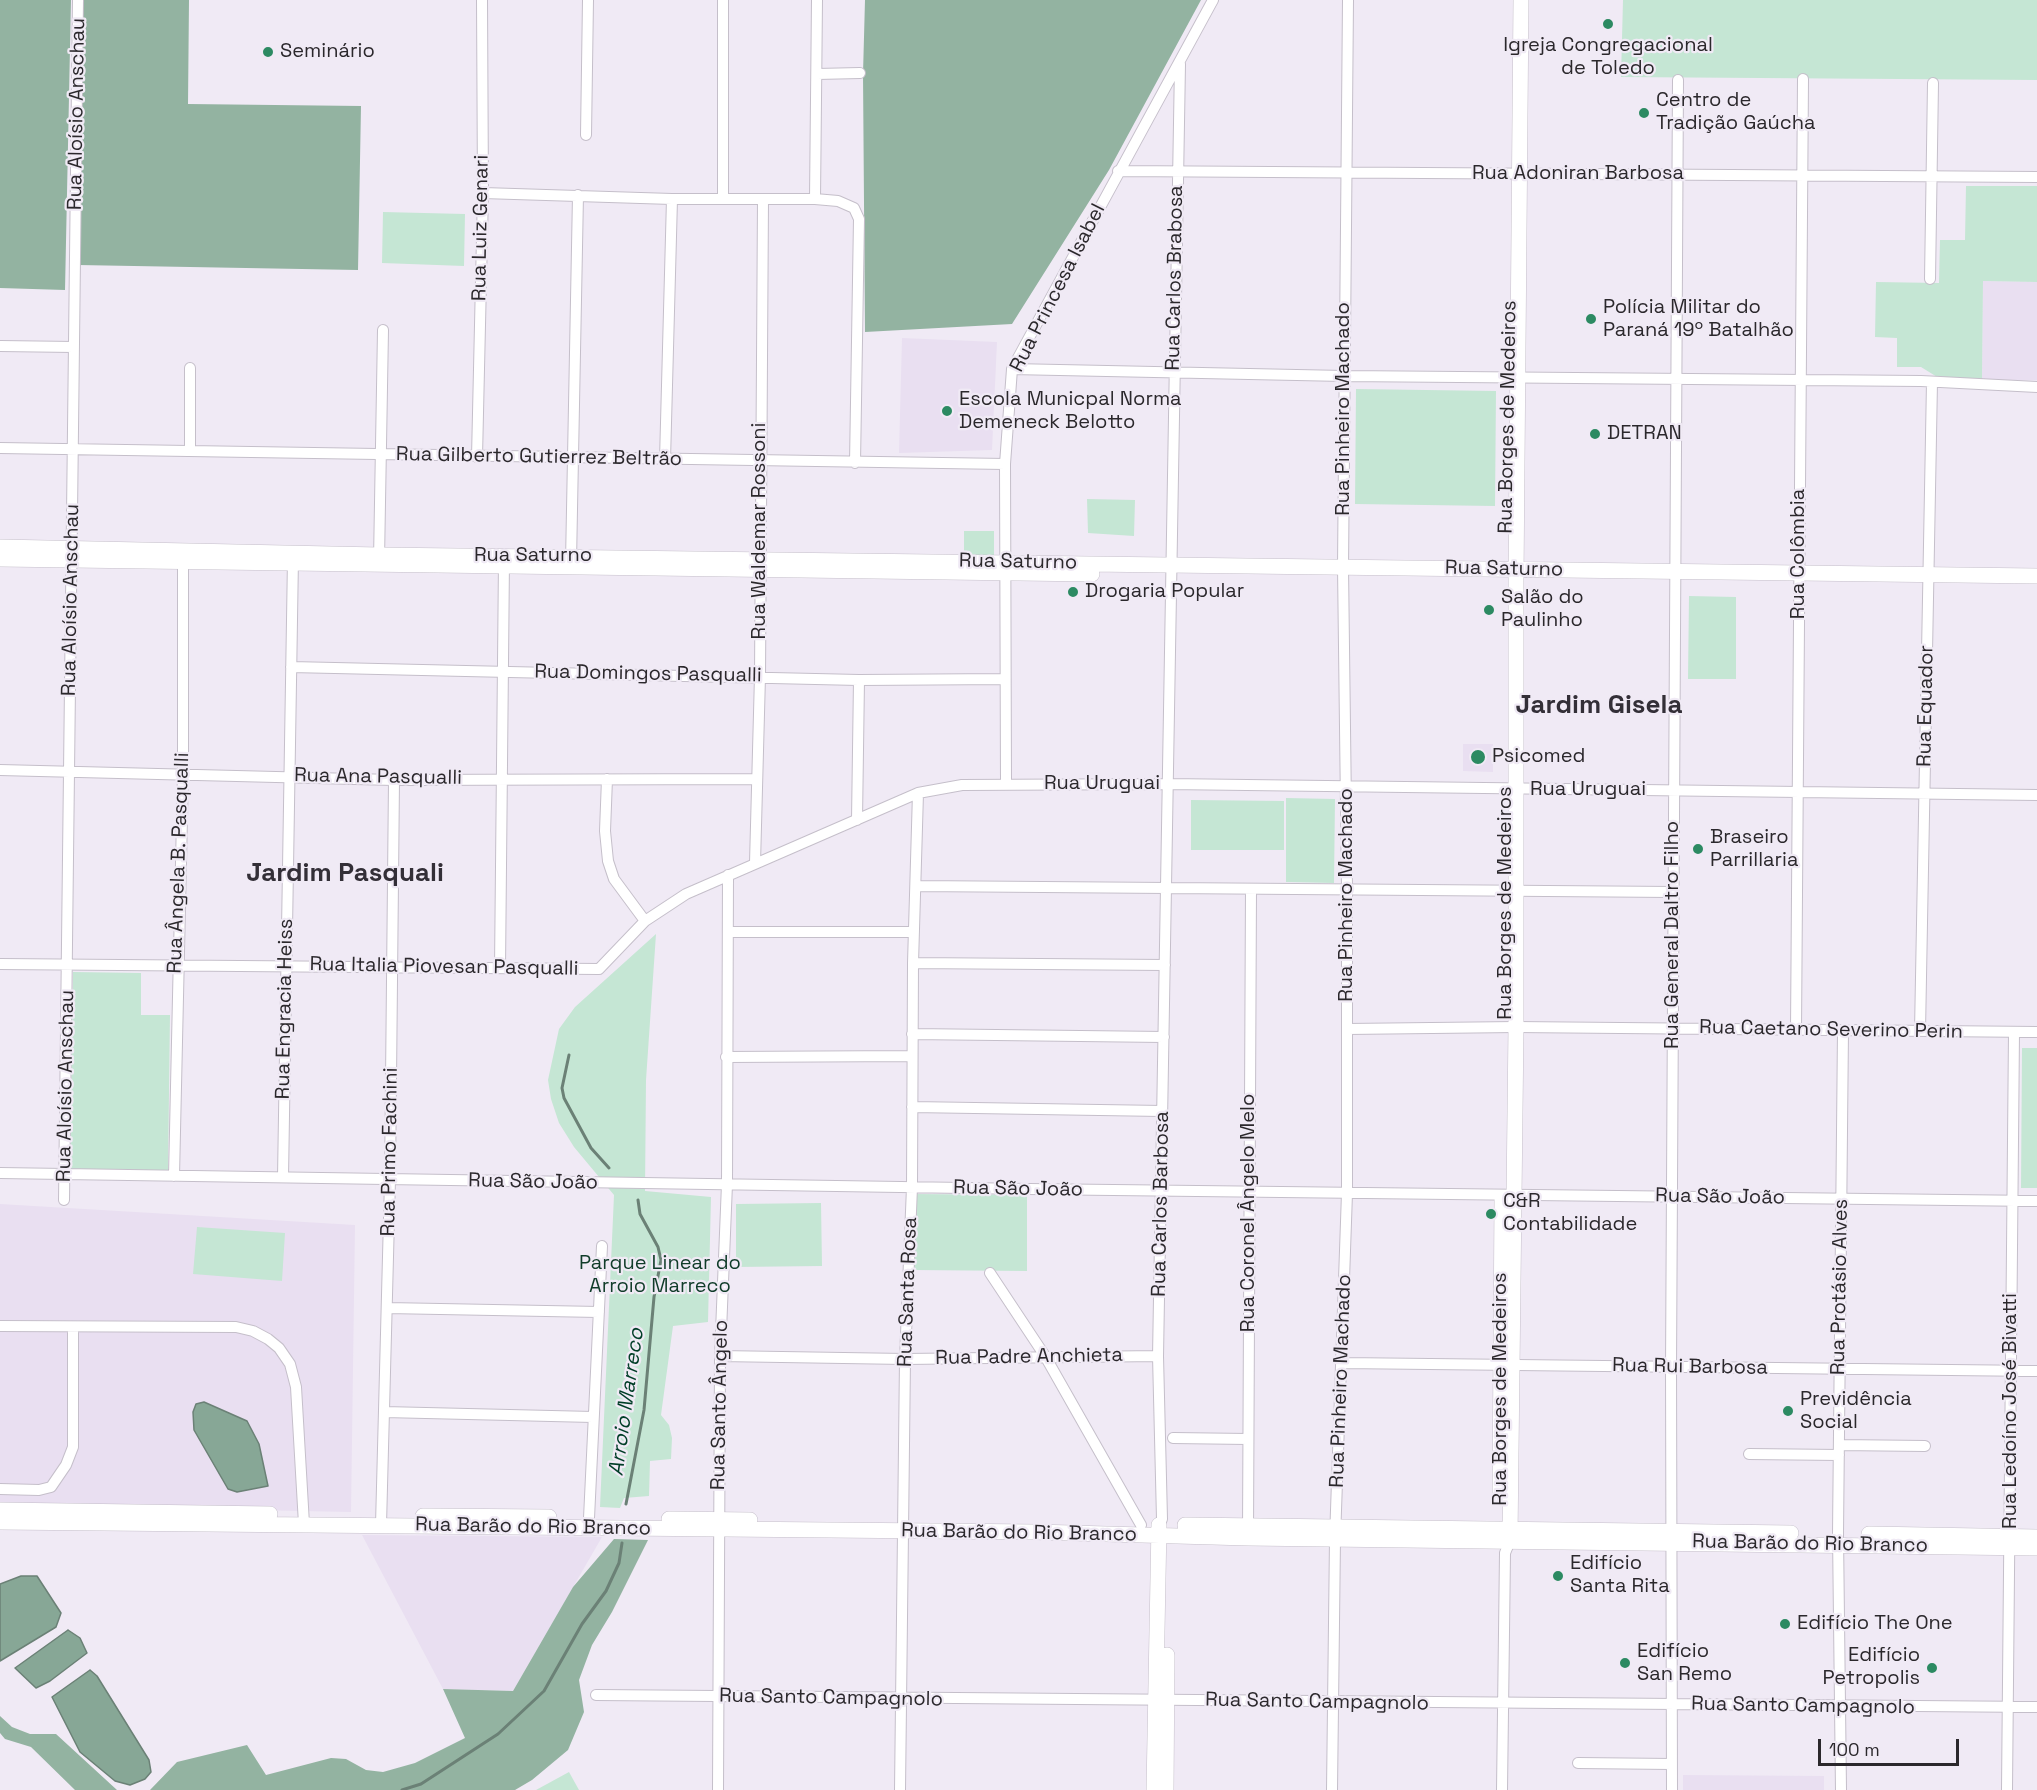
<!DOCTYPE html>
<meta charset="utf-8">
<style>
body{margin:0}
#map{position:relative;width:2037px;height:1790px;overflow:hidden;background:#f0eaf5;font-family:"Space Grotesk",sans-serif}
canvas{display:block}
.scale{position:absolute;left:1818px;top:1739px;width:141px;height:27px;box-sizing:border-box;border:3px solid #2b282c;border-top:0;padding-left:8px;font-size:18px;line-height:21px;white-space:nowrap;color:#2b282c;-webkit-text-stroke:4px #f0eaf5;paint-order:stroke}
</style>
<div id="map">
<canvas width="2037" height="1790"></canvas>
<div class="scale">100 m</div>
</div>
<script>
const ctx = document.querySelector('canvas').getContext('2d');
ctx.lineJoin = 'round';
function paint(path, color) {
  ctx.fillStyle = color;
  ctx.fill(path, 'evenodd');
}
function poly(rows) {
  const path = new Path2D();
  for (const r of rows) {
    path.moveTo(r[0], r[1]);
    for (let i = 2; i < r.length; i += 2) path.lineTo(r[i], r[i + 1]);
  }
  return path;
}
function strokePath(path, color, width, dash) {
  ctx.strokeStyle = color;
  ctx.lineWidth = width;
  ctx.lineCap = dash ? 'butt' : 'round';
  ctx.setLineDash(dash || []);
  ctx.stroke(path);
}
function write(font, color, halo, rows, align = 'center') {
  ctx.font = font + ' "Space Grotesk",sans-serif';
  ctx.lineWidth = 4.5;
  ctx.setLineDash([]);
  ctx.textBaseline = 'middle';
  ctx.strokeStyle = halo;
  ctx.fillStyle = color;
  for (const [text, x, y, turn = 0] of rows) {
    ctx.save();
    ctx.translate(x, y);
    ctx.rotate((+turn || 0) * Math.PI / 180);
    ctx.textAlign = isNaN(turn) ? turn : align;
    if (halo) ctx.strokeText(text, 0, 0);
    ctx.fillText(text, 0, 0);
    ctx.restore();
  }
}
paint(poly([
 [1983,281,2037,282,2037,380,1982,380],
 [902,338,997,342,992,450,899,453],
 [1463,744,1493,744,1493,772,1463,771],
 [0,1204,355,1225,351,1512,0,1505],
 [362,1535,602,1537,513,1691,443,1689],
 [1683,1775,1824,1776,1824,1790,1683,1790]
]), '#e9dff1');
paint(poly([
 [1623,0,2037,0,2037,80,1621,77],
 [1966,186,2037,186,2037,282,1983,281,1982,380,1942,380,1921,367,1897,367,1897,338,1875,337,1876,282,1939,283,1940,240,1965,240],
 [383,212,465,214,464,266,382,263],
 [1356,389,1496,391,1495,506,1355,504],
 [1087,499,1135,500,1134,536,1088,533],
 [964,531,994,531,994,557,964,557],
 [1689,596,1736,597,1736,679,1688,679],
 [1286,798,1335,799,1334,883,1286,882],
 [1191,800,1284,801,1284,850,1191,850],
 [656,934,646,1080,645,1191,711,1197,708,1322,673,1326,661,1415,669,1425,672,1438,671,1459,650,1461,649,1496,624,1498,620,1508,600,1507,614,1195,574,1147,559,1123,551,1099,548,1080,559,1029,575,1007],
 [73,972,141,973,141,1015,170,1015,168,1171,70,1170],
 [2022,1048,2037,1048,2037,1188,2021,1188],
 [913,1194,1027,1195,1027,1271,912,1270],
 [821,1203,822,1266,736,1267,736,1204],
 [197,1227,285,1233,282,1281,193,1274],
 [569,1772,579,1790,536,1790]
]), '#c5e6d4');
paint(poly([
 [0,0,71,0,65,290,0,288],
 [83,0,189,0,188,104,361,106,358,270,78,265],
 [865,0,1201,0,1109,170,1012,324,865,332,863,74],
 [614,1539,648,1540,612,1612,592,1645,579,1680,584,1712,568,1750,532,1780,515,1790,150,1790,177,1762,247,1745,266,1775,331,1758,346,1759,366,1770,383,1772,415,1763,465,1738,443,1689,513,1691,573,1587],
 [0,1716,12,1727,30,1734,56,1734,117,1790,75,1790,31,1747,5,1739,0,1733]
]), '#93b3a1');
const water = poly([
 [204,1402,247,1421,259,1444,268,1486,237,1492,228,1489,194,1430,193,1412,196,1404,204,1402],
 [21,1576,37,1576,61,1613,56,1627,0,1661,0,1584,21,1576],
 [68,1630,80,1638,87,1653,50,1681,36,1688,15,1668,68,1630],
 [90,1670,97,1676,149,1760,151,1772,145,1779,130,1785,115,1781,80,1752,52,1697,90,1670]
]);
paint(water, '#87a796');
strokePath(water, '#6b8176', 1.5);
strokePath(poly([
 [569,1055,562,1088,564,1098,591,1148,609,1168],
 [626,1504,644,1410,654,1297,661,1260,658,1247,640,1214,638,1200],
 [402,1790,421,1784,498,1734,544,1691,582,1624,606,1591,619,1563,622,1543]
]), '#6b8176', 3);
const street = poly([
 [723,0,723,199],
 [817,74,860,73],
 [586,135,588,0],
 [1118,171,2037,177],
 [483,193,672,199,815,199,838,201,854,208,859,219,855,463],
 [815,199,817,0],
 [1930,279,1933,83],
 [0,346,74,347],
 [1012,369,1344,376,1921,381,2037,387],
 [0,448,1005,464],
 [190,451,190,368],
 [477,457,483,193,482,0],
 [665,460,672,199],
 [379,560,383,330],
 [571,562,578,195],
 [291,667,859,680,1005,679],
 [0,770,394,780,756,779],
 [607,779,605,831,608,861,614,879,645,921],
 [1006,784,1005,464,1012,369,1213,0],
 [857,820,859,680],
 [755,863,760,676,763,199],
 [916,886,1673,892],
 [728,932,914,932],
 [913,963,1165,965],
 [0,964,599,969,645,921,686,894,918,793,962,785,1168,784,2037,795],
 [500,968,504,560],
 [1347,1029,1516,1027,2037,1032],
 [1796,1030,1803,79],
 [1920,1031,1932,382],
 [912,1034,1164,1037],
 [726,1057,911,1056],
 [912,1107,1162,1111],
 [0,1173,1029,1189,2037,1201],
 [174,1176,183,773,183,557],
 [283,1177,293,558],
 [64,1200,78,0],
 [990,1273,1045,1356,1141,1525],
 [387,1308,599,1312],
 [0,1326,236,1327,253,1331,268,1339,279,1348,290,1364,296,1387,304,1524],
 [720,1356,905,1359,1158,1356],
 [1343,1363,2037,1371],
 [384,1412,593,1417],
 [1173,1438,1248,1439],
 [1839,1445,1925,1446],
 [1749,1454,1839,1455],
 [0,1489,39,1490,51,1487,66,1465,73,1447,73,1327],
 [589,1518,602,1246],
 [381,1525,390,1180,394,780],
 [1159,1525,1162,1519,1158,1356,1180,64],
 [1248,1532,1251,889],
 [596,1695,2037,1707],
 [1578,1763,1672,1764],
 [718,1790,720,1356,727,1184,728,875],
 [900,1790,905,1359,912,1187,913,963,918,793],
 [1332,1790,1335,1539,1347,1193,1347,888,1343,567,1348,0],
 [1502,1790,1505,1553,1510,1541],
 [1672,1790,1671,1367,1678,80],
 [1841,1790,1838,1534,1843,1030],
 [2007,1790,2014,1032]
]);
const secondary = poly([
 [0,547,379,555,2037,576],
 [0,559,1092,574],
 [1500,1497,1502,1200],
 [0,1510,270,1514],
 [423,1516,549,1517],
 [669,1519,750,1520],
 [0,1522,1036,1532,1248,1538,2037,1548],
 [1185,1525,1791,1533],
 [1869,1534,2037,1537],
 [1510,1538,1516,1027,1516,578,1521,0],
 [1154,1790,1159,1525],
 [1166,1790,1167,1655]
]);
strokePath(street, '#c5bfca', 12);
strokePath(secondary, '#c5bfca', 16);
strokePath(street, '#fff', 10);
strokePath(secondary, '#fff', 15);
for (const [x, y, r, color] of [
 [1608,24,6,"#2c8a62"],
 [268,52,6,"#2c8a62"],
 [1644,113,6,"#2c8a62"],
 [1591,319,6,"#2c8a62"],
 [947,411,6,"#2c8a62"],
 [1595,434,6,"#2c8a62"],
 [1073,592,6,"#2c8a62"],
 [1489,610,6,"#2c8a62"],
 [1478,757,8,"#2c8a62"],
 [1698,849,6,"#2c8a62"],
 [1491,1214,6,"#2c8a62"],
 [1788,1411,6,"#2c8a62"],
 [1558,1576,6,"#2c8a62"],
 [1785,1624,6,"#2c8a62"],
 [1625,1663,6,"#2c8a62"],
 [1932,1668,6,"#2c8a62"]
]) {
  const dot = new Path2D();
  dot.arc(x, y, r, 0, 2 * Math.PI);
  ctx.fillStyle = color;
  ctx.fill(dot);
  strokePath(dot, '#f0eaf5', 2);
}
write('20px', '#2b282c', '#f0eaf5', [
 ["Igreja Congregacional",1608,46,"center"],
 ["de Toledo",1608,69,"center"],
 ["Seminário",280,52],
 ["Centro de",1656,101],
 ["Tradição Gaúcha",1656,124],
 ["Polícia Militar do",1603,308],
 ["Paraná 19º Batalhão",1603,331],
 ["Escola Municpal Norma",959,400],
 ["Demeneck Belotto",959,423],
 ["DETRAN",1607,434],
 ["Drogaria Popular",1085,592],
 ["Salão do",1501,598],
 ["Paulinho",1501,621],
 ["Psicomed",1492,757],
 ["Braseiro",1710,838],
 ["Parrillaria",1710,861],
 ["C&R",1503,1202],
 ["Contabilidade",1503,1225],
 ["Previdência",1800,1400],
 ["Social",1800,1423],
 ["Edifício",1570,1564],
 ["Santa Rita",1570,1587],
 ["Edifício The One",1797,1624],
 ["Edifício",1637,1652],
 ["San Remo",1637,1675],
 ["Edifício",1920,1656,"right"],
 ["Petropolis",1920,1679,"right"]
], 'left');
write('20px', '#2b282c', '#f0eaf5', [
 ["Rua Aloísio Anschau",77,114,-89],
 ["Rua Adoniran Barbosa",1578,174],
 ["Rua Luiz Genari",481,228,-89],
 ["Rua Carlos Brabosa",1175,278,-89],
 ["Rua Princesa Isabel",1058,288,-63],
 ["Rua Pinheiro Machado",1344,409,-90],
 ["Rua Borges de Medeiros",1508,417,-89],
 ["Rua Gilberto Gutierrez Beltrão",539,457,1],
 ["Rua Waldemar Rossoni",760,531,-90],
 ["Rua Colômbia",1799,554,-90],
 ["Rua Saturno",533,556],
 ["Rua Saturno",1018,562,1],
 ["Rua Saturno",1504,569,1],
 ["Rua Aloísio Anschau",71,600,-89],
 ["Rua Domingos Pasqualli",648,674,1],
 ["Rua Equador",1926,706,-89],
 ["Rua Ana Pasqualli",378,777,1],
 ["Rua Uruguai",1102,784],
 ["Rua Uruguai",1588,790],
 ["Rua Ângela B. Pasqualli",179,863,-88],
 ["Rua Pinheiro Machado",1347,895,-90],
 ["Rua Borges de Medeiros",1506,903,-90],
 ["Rua General Daltro Filho",1673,935,-90],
 ["Rua Italia Piovesan Pasqualli",444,967,1],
 ["Rua Engracia Heiss",285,1009,-89],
 ["Rua Caetano Severino Perin",1831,1030,1],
 ["Rua Aloísio Anschau",66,1086,-89],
 ["Rua Primo Fachini",390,1152,-89],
 ["Rua São João",533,1182,1],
 ["Rua São João",1018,1189,1],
 ["Rua São João",1720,1197,1],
 ["Rua Carlos Barbosa",1161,1204,-89],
 ["Rua Coronel Ângelo Melo",1249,1213,-90],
 ["Rua Protásio Alves",1840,1287,-89],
 ["Rua Santa Rosa",908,1292,-88],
 ["Rua Padre Anchieta",1029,1357,-1],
 ["Rua Rui Barbosa",1690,1367,1],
 ["Rua Pinheiro Machado",1341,1381,-88],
 ["Rua Borges de Medeiros",1501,1389,-90],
 ["Rua Santo Ângelo",720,1405,-89],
 ["Rua Ledoíno José Bivatti",2011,1411,-90],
 ["Rua Barão do Rio Branco",533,1527,1],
 ["Rua Barão do Rio Branco",1019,1533,1],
 ["Rua Barão do Rio Branco",1810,1544,1],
 ["Rua Santo Campagnolo",831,1698,1],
 ["Rua Santo Campagnolo",1317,1702,1],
 ["Rua Santo Campagnolo",1803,1706,1]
]);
write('20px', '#103c29', '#f0eaf5', [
 ["Parque Linear do",660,1264],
 ["Arroio Marreco",660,1287]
]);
write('italic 21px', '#003e27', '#f0eaf5', [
 ["Arroio Marreco",627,1402,-82]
]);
write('bold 26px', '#332f37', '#f0eaf5', [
 ["Jardim Gisela",1599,706],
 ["Jardim Pasquali",345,874]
]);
</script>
